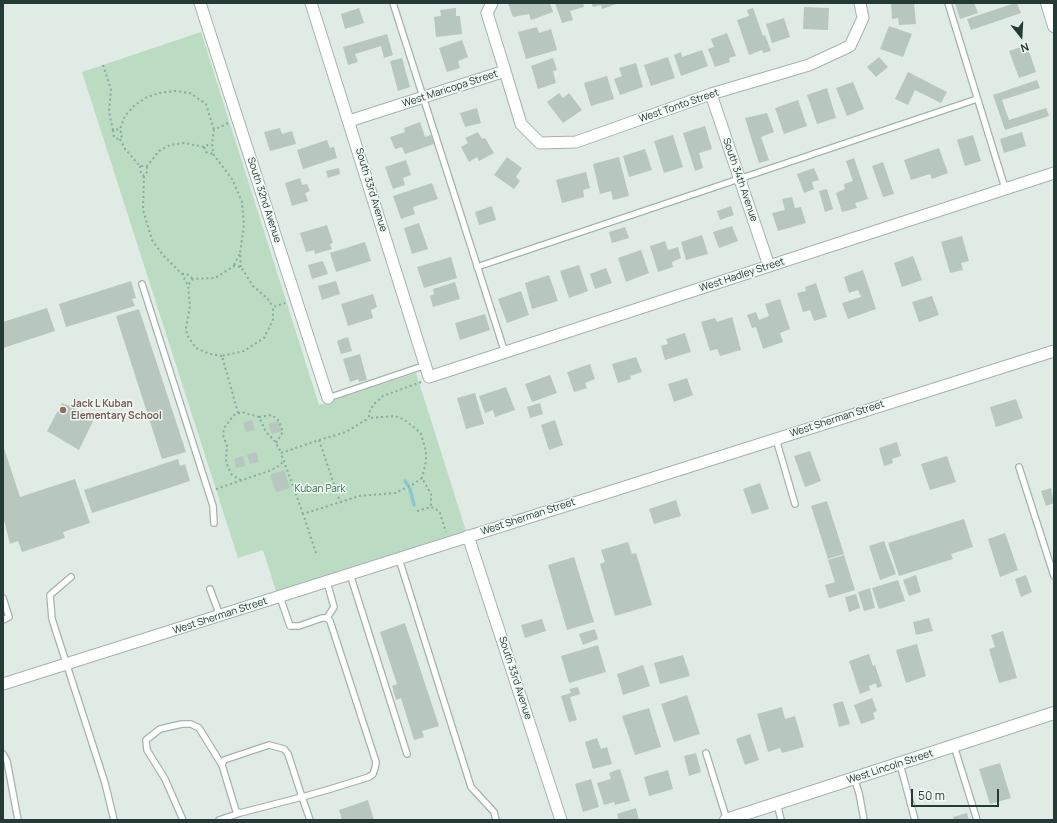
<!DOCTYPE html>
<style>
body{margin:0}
#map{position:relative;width:1057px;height:823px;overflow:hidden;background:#e1ebe6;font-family:Manrope,sans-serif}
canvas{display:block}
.frame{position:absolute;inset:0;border:4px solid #233b34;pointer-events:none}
.north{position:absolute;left:1001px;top:16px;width:40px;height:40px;-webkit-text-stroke:3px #f2f8f5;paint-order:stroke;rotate:162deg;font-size:11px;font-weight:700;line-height:16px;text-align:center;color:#233b34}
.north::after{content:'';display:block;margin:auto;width:14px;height:18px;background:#233b34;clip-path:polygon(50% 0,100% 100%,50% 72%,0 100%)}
.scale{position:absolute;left:911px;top:789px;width:88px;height:18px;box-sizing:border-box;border:2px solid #233b34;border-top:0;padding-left:5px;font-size:12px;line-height:14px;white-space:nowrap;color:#233b34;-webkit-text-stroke:3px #f2f8f5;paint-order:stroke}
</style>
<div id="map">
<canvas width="1057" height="823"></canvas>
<div class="frame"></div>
<div class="north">N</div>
<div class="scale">50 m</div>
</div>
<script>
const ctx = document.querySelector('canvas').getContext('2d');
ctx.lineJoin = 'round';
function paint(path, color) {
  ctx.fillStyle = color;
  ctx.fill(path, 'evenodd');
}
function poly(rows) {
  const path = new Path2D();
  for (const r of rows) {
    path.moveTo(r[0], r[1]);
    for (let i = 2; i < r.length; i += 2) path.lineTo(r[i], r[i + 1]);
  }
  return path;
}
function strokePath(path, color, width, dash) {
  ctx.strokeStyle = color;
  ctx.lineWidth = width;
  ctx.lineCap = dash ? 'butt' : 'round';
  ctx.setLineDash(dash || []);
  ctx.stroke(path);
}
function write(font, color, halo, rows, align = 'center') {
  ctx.font = font + ' Manrope,sans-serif';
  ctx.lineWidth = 3;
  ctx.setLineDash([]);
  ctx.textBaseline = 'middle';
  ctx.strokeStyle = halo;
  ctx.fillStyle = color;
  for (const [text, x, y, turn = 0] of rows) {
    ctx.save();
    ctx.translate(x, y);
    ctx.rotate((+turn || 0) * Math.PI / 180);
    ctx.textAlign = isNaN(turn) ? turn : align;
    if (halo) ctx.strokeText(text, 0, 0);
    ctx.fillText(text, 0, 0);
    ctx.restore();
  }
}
paint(poly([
 [201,32,319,405,416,373,466,531,276,591,263,550,238,558,82,72]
]), '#bbdbc3');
strokePath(poly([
 [405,481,408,485],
 [410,489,414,505]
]), '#8cc6ce', 3.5);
paint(poly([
 [508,3,550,3,553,12,531,20,529,14,513,17],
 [555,3,583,3,584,7,570,11,573,20,562,23],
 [591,3,619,3,602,9,601,5,593,7],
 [891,3,914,3,916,24,899,25,898,18,892,19],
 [955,3,974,3,978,13,960,19],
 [1015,3,1017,3,1021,13,971,30,967,19],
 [804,7,829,8,828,30,803,29],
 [359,8,364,23,345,29,341,14],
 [456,8,456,16,460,16,462,34,436,37,434,17,441,16,440,10],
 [753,8,763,36,765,35,771,51,763,53,762,50,749,55,737,20,749,16,747,10],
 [784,18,790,37,772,43,766,24],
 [889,26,912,34,903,57,880,49],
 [537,27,539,33,551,29,557,50,526,59,518,32],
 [727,33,736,56,729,58,730,62,715,67,708,49,714,47,711,39],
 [387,34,393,55,384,58,381,46,355,54,358,62,348,65,343,47],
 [462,40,468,57,458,61,460,68,447,72,439,48],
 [1027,45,1036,72,1019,78,1009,51],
 [702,50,708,66,681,76,674,55,681,52,682,57],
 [668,57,675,78,651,86,644,65],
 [879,57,888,67,876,77,867,67],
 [402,58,410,87,398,91,390,61],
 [553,58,557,70,553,71,556,83,538,89,531,66],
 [636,63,643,87,620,95,614,79,622,76,619,68],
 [908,72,947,92,941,103,915,90,908,105,895,99],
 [607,76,614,99,591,106,584,83],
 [1037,80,1040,88,1002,100,1009,120,1046,108,1049,116,1005,130,993,95],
 [853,82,864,109,847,116,836,88],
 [827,88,836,118,817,124,807,95],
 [559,93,563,98,569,93,582,110,563,123,547,102],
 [798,100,807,126,784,134,775,108],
 [477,108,481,123,465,127,460,113],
 [767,113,774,132,761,137,769,160,759,163,745,118],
 [420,122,425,137,431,135,434,144,405,154,402,147,395,149,390,137,405,132,404,128],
 [705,126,712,149,699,153,703,168,695,171,683,133],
 [280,128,282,134,292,131,296,144,270,151,264,132],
 [478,132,482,139,485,138,494,153,479,161,477,157,469,162,461,147,468,143,465,138],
 [1022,132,1026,146,1004,153,1000,139],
 [673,135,683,167,664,173,654,141],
 [973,135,981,161,965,166,957,140],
 [327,140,330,148,334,147,337,158,303,169,297,150],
 [939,148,948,173,932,179,930,174,911,180,904,160],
 [645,149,652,170,629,177,623,156],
 [507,157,522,168,516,177,520,181,514,189,494,175],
 [619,157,629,196,613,200,611,191,600,194,593,164],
 [854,158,868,199,855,203,857,208,842,212,836,193,845,189,844,184,853,181,846,161],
 [406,160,411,175,403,178,405,185,393,189,385,167],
 [883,162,894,194,883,197,872,166],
 [339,168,340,174,328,178,326,171],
 [814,168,819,180,812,182,814,189,804,193,797,174],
 [586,172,590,188,583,190,584,197,562,203,556,180],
 [300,178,302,185,307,184,310,191,305,193,308,201,292,206,285,183],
 [432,183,438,199,413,207,415,214,401,219,393,196],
 [827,189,833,209,825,212,819,191],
 [792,197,795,208,801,207,806,223,778,231,772,213,785,210,782,199],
 [492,206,496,220,479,225,475,212],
 [731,206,734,215,720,220,717,211],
 [419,223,428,249,412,254,404,228],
 [327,225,333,243,330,244,332,249,315,254,314,250,306,252,300,233],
 [732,226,738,241,719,248,713,232],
 [625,227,629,238,612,243,609,232],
 [702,235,708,254,686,260,681,242],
 [962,236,969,261,961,263,963,270,950,273,941,242],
 [665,241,668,250,678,247,681,258,672,262,673,267,658,272,650,246],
 [365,242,371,261,336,272,330,253],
 [641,250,649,273,626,282,618,258],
 [913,256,922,280,902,287,894,263],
 [451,257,457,278,424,288,417,267],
 [323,261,328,274,312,279,308,265],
 [579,265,588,291,569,298,560,271],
 [606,268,612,283,595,289,590,274],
 [863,270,876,309,848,319,842,303,861,297,858,290,849,293,844,277],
 [549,275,558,301,532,309,525,283],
 [131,281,136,298,132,299,135,306,66,327,59,304],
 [336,281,340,294,322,300,318,286],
 [455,282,460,299,433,307,430,296,434,294,433,289],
 [816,283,827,317,814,321,810,310,803,312,797,293,806,291,805,287],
 [521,291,529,315,507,323,498,299],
 [373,294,377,307,371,310,373,318,348,326,341,304],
 [932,296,939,315,919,322,912,302],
 [780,299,790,329,780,333,783,342,763,349,756,327,752,328,747,315,756,312,759,320,769,316,765,304],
 [47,308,55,331,3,348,3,322],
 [139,309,186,452,162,459,116,316],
 [485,314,490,330,460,340,455,323],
 [732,317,741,350,720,356,717,349,710,351,701,322,715,318,717,322],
 [685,333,691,352,665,360,661,346,668,344,666,339],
 [348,337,352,351,341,354,337,341],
 [360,354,367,380,359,382,358,379,350,382,343,359],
 [636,357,642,372,630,376,631,379,618,383,612,364],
 [590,364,595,379,585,383,587,388,574,392,567,372],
 [550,375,557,393,532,402,525,384],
 [687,378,693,395,674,402,668,384],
 [506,387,515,410,495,417,493,410,485,413,479,396],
 [475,393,484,424,466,429,457,398],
 [1016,399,1023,418,996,427,990,407],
 [62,403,95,417,79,450,47,431],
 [540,403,543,414,530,418,527,407],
 [252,420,255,430,246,432,243,423],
 [555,420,563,445,549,450,541,425],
 [278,421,282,431,272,434,268,424],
 [897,442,901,456,892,459,893,463,884,466,879,448],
 [3,445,20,497,75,479,90,523,63,532,65,538,22,552,18,541,10,544,3,516],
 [810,451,821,481,805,487,794,456],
 [256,452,259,462,250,464,247,455],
 [243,456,245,466,236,468,234,459],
 [947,456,956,482,930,490,921,464],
 [178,459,180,466,185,464,190,481,92,513,84,490],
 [284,470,290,488,276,492,270,475],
 [760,483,769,509,752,514,743,489],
 [1051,488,1054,503,1046,506,1041,491],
 [676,500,681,516,654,524,649,509],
 [827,501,844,554,828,559,811,506],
 [964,519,973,547,951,554,953,559,899,576,888,543],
 [1005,533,1018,570,1000,577,988,539],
 [884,541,896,574,880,580,869,546],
 [628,542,632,554,636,553,652,605,615,616,600,564,605,562,601,550],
 [844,555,855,590,829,598,825,585,835,582,828,560],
 [574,557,594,622,567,630,548,565],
 [916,575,921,592,909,596,903,580],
 [1026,575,1032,592,1021,597,1015,579],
 [898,580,905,601,879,609,872,588],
 [870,588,875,608,864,611,858,592],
 [856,594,860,608,849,612,845,597],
 [929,618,933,631,916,635,913,622],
 [542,619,546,631,525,638,521,625],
 [405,623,439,726,422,731,424,737,414,740,401,698,396,700,392,686,397,684,380,632],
 [595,629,598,639,583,645,579,634],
 [1003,631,1017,678,999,683,989,649,995,647,991,635],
 [917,644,926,676,906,683,896,650],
 [598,645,606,672,569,683,561,656],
 [869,654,873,666,875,665,882,686,877,688,876,683,869,686,870,690,860,694,849,661],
 [683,655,690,676,660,684,654,663],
 [643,665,650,686,623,695,617,674],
 [578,687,580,694,570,697,577,720,569,722,561,696,571,693,569,689],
 [687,695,700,734,674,742,661,704],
 [872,698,877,711,873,713,875,719,861,724,854,705],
 [843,701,850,724,839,727,833,704],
 [782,707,785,719,795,716,804,747,782,753,780,748,768,752,757,714],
 [649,708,661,747,635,755,622,716],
 [750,734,759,760,745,765,736,739],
 [597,738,601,749,607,747,612,764,593,769,585,742],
 [696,753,701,772,689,776,684,756],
 [1000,763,1011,798,990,804,979,769],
 [620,769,630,801,615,805,614,802,604,805,597,783,611,779,609,773],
 [668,770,673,789,649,796,644,777],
 [591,779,599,807,583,812,575,784],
 [368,800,374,820,342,820,339,810],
 [636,808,639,820,619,820,617,814],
 [967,813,969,820,954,820,953,817]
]), '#b7c6bf');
const service = poly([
 [393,3,505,353],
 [948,3,1005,188],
 [477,267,977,99],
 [142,284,213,506,214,523],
 [328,398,426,365],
 [776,439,795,504],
 [1019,467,1054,576],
 [399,559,471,787,494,812,496,820],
 [350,574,407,754],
 [71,577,50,595,52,619,105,783,114,820],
 [327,582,334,607,327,618],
 [210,589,220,616],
 [280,597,290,626,299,626,322,618,327,618,330,621,376,762,375,768,373,774,369,777,327,790,302,797,240,813,236,811,222,765,224,760,269,745,284,749,288,754,302,797,310,820],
 [3,598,9,617,3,620],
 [954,746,977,820],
 [706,753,727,820],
 [3,754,7,761,18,820],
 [900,764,915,820],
 [854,778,859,793,864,820],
 [777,803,781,820],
 [183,820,165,779,147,750,146,740,160,729,182,724,191,724,199,728,222,765],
 [219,820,240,813]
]);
const minor = poly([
 [200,3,328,398],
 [311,3,429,377,1054,173],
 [505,71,521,124,540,143,576,142,711,94,809,65,850,46,863,18,860,3],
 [711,94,769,266],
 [349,121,505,71,487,13,492,3],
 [468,536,561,820],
 [3,684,1054,351]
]);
const tertiary = poly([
 [726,820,1054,713]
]);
const secondary = poly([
 [1047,3,1054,26]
]);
strokePath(service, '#a4b3ad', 8);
strokePath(minor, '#a4b3ad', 13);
strokePath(tertiary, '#a4b3ad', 14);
strokePath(secondary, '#a1b6ae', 14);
strokePath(poly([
 [103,65,111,89,109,112,113,130,120,129,125,116,134,106,145,98,159,93,175,91,190,93,206,104,214,130],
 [228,123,214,130,212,143,213,154,232,179,242,202,244,225,240,253,241,267],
 [113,130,114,137,118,139,122,136,120,129],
 [120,139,125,149,140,166,147,166,159,151,170,145,184,143,204,147,211,143],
 [204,147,206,152,213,154],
 [140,166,141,174,144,176,147,172,147,166],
 [144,176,143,210,152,240,162,254,182,274,187,284],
 [234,265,240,253],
 [182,274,187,274,193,279],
 [222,356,210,354,196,348,187,335,186,328,190,306,188,285,193,279,215,278,234,266,241,267,253,286,267,298,273,307],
 [421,382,383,396,373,405,369,413,369,418,395,416,403,419,416,429,421,434,426,451,426,461,422,478],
 [238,413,222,356,244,351,264,338,273,320,273,307,285,303],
 [259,417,272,415,279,421,283,432,276,443],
 [319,440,346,432,369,418],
 [241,480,232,475,228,467,226,460,227,446,223,435,224,428,234,415,242,412,259,417,266,432,274,440,281,452],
 [216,489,269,471,277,467,284,461],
 [417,511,431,507,436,509,440,513,446,532],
 [303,514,281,453,319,440,340,502],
 [316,553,303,514,359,496,395,493,412,485,422,478,431,494,431,507]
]), '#83ad9f', 2, [2, 3]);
strokePath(service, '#fff', 5.5);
strokePath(minor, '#fff', 11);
strokePath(tertiary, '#fff', 12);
strokePath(secondary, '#fff', 12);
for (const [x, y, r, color] of [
 [63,410,4,"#8d6e63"]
]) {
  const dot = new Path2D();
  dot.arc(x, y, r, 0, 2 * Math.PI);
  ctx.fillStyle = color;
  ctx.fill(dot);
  strokePath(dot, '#f2f8f5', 1.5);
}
write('10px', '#233b34', '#f2f8f5', [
 ["West Maricopa Street",450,89,-18],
 ["West Tonto Street",679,106,-19],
 ["South 34th Avenue",740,180,71],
 ["South 33rd Avenue",371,190,73],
 ["South 32nd Avenue",264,200,72],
 ["West Hadley Street",742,275,-18],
 ["West Sherman Street",837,419,-18],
 ["West Sherman Street",528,517,-18],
 ["West Sherman Street",220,616,-18],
 ["South 33rd Avenue",515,678,72],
 ["West Lincoln Street",890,767,-18]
]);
write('bold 10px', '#785e54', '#f2f8f5', [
 ["Jack L Kuban",71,404],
 ["Elementary School",71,416]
], 'left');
write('10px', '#2f7046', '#f2f8f5', [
 ["Kuban Park",320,489]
]);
</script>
